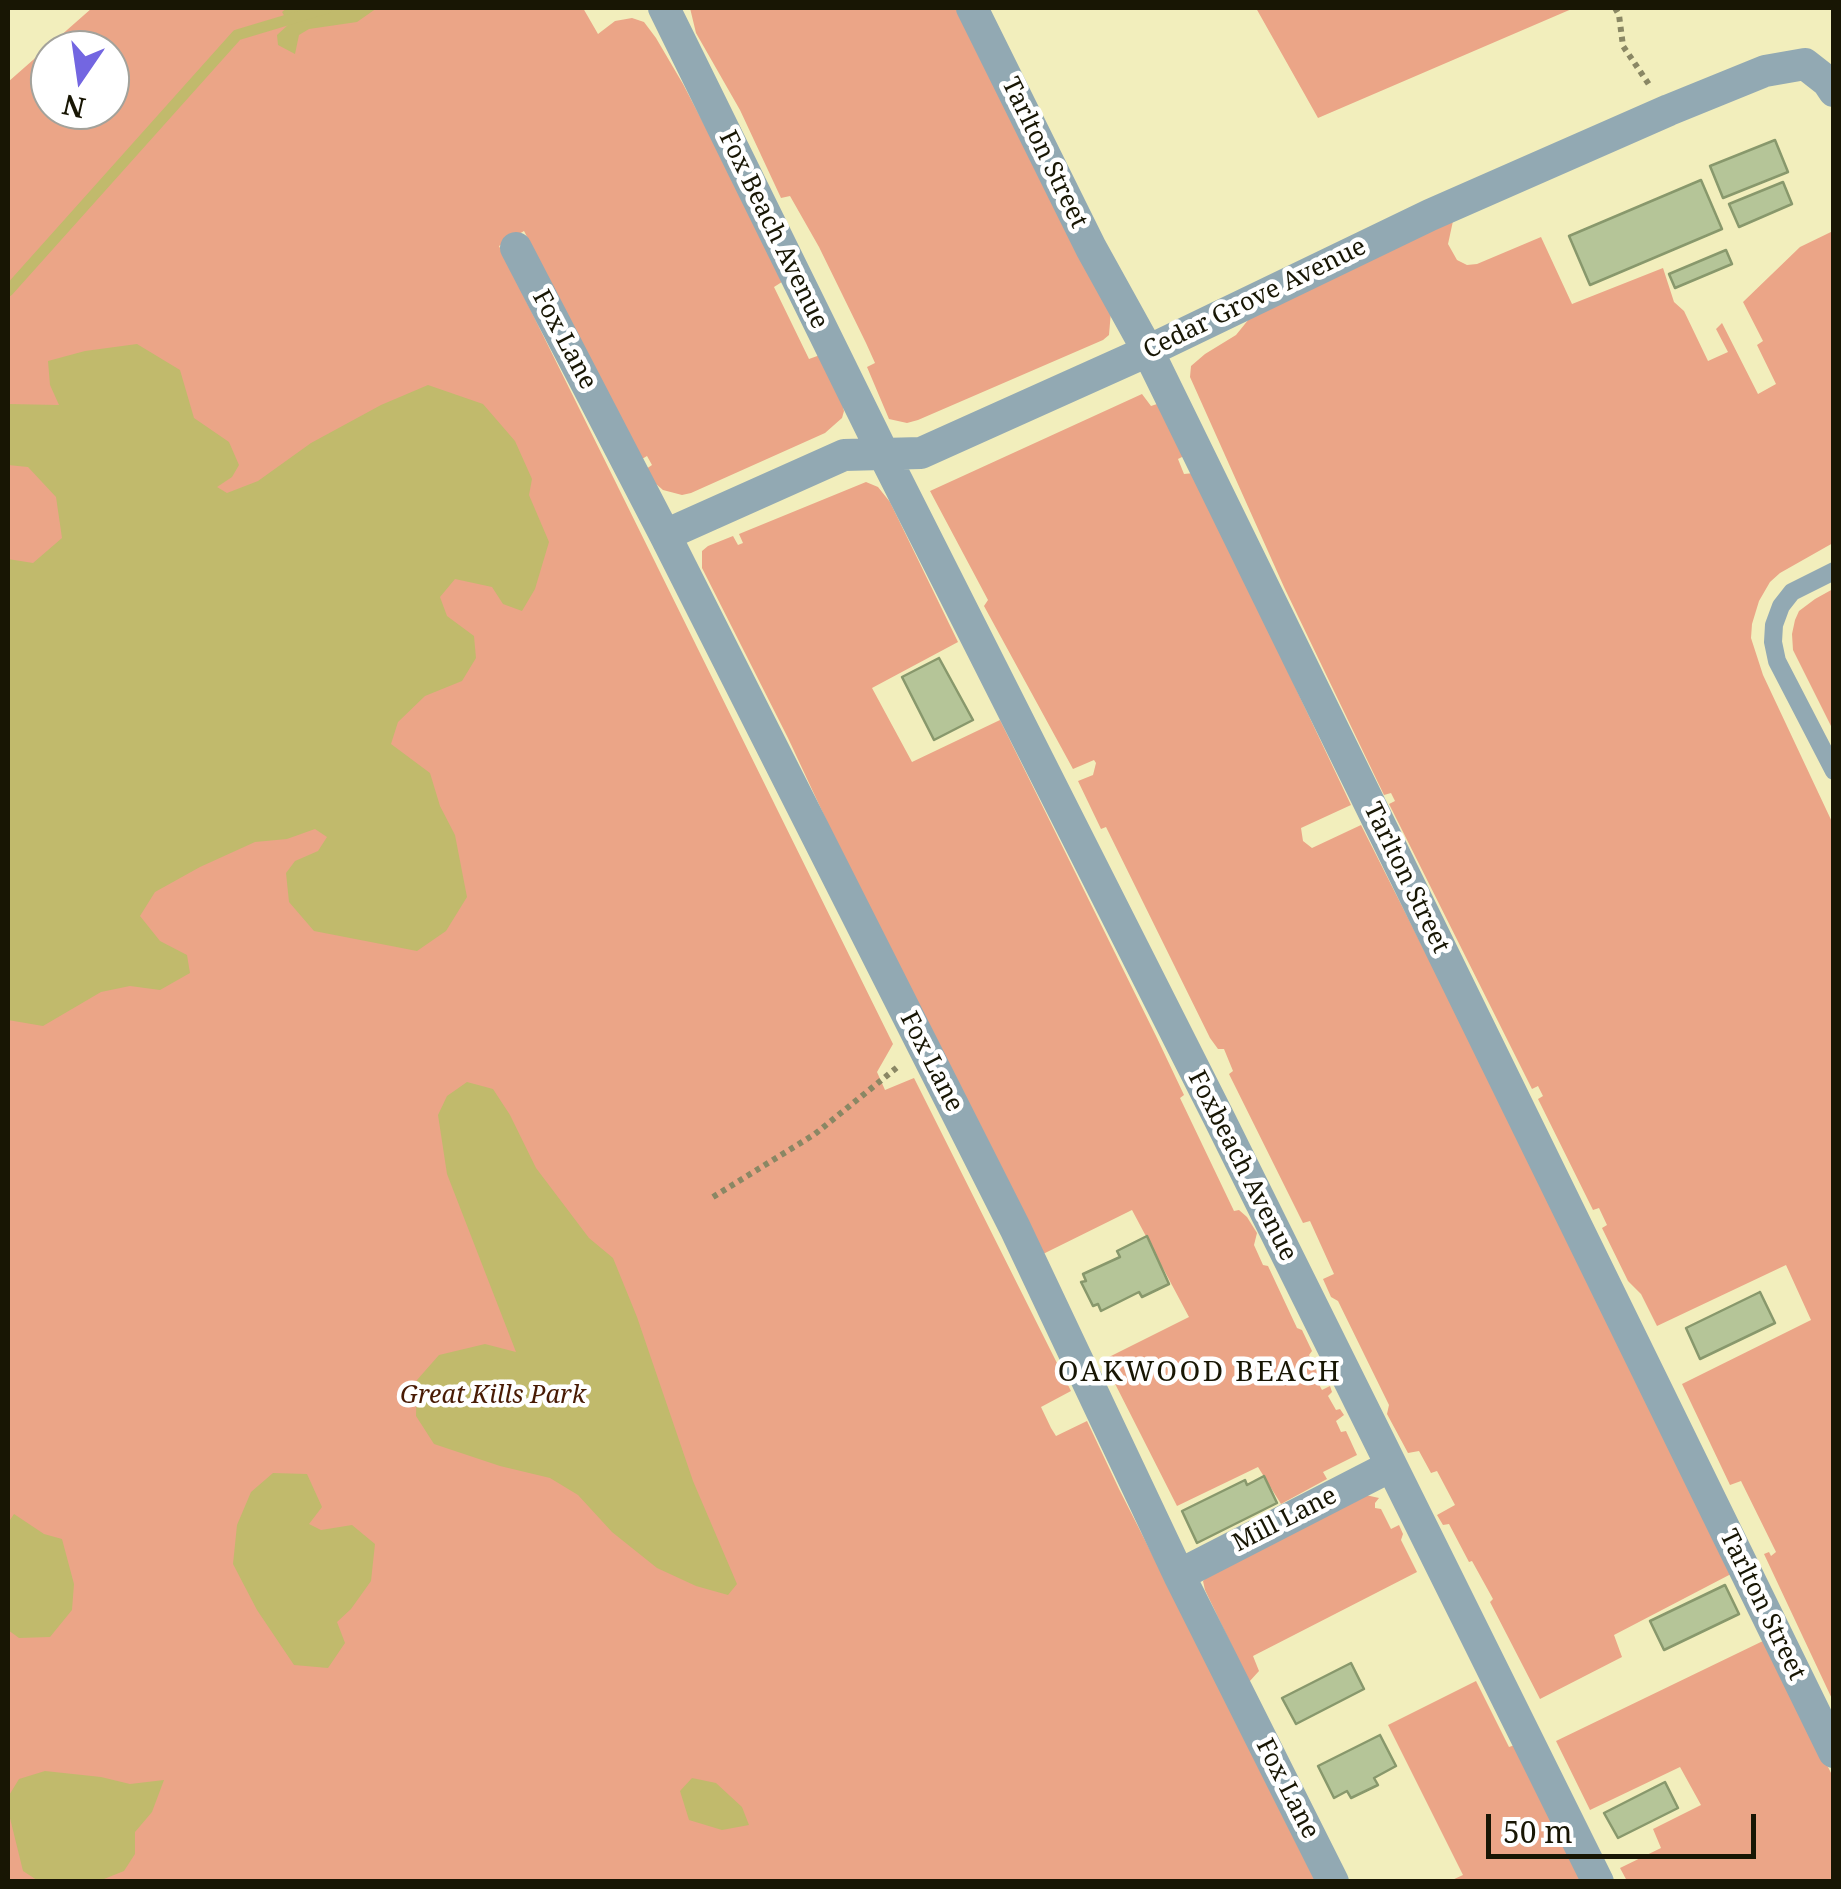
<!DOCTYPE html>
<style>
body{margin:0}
#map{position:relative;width:1841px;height:1889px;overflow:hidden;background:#f2eebc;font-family:"Noto Serif",serif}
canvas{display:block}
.frame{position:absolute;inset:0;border:10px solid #181604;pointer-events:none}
.north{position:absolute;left:30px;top:30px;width:100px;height:100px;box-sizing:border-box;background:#fff;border:2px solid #a3a29b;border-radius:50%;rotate:193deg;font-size:28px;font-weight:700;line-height:40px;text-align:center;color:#181604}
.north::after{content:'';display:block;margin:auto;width:35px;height:45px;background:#7366e1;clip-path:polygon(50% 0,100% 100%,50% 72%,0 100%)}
.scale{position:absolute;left:1486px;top:1814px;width:270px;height:45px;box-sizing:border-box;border:5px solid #181604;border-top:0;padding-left:12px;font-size:30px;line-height:35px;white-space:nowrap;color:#181604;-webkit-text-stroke:8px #fff;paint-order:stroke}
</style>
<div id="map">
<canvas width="1841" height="1889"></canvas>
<div class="frame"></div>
<div class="north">N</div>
<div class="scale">50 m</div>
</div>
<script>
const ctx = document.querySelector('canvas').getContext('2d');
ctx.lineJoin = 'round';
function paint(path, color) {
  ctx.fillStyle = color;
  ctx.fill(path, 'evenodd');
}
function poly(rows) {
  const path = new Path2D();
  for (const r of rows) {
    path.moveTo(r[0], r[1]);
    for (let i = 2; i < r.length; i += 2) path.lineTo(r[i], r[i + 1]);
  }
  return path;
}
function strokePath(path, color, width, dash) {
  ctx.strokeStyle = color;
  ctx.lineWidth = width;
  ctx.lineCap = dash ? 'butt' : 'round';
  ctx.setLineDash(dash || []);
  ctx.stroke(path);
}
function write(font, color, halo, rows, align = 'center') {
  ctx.font = font + ' "Noto Serif",serif';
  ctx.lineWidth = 9;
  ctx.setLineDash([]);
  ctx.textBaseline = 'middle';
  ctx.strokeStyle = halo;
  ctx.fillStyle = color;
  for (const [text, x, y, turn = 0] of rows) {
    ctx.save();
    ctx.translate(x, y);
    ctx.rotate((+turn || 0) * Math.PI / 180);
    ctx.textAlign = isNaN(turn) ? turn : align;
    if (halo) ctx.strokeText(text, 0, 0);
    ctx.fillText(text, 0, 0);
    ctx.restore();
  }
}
paint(poly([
 [92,8,583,8,598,34,615,21,632,18,644,22,656,38,683,84,785,280,774,287,809,359,820,355,840,395,844,411,842,418,825,433,691,493,682,495,663,490,656,484,646,469,652,465,647,456,642,459,524,231,499,246,893,1044,877,1072,885,1090,914,1078,1071,1391,1041,1407,1051,1428,1056,1436,1087,1421,1119,1489,1318,1881,8,1881,8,82],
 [50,50,110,50,110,110,50,110],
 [690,8,963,8,1111,311,1109,335,1103,340,918,420,907,423,889,419,867,367,875,363,866,343,819,247,790,196,781,198,740,110,696,33],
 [1256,8,1574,8,1318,118],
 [1453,221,1448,244,1457,260,1467,265,1477,264,1541,237,1572,304,1663,268,1674,302,1684,311,1708,361,1728,352,1716,329,1722,323,1758,394,1776,384,1757,345,1763,341,1743,302,1800,247,1833,231,1833,543,1780,573,1770,582,1759,601,1752,624,1751,638,1763,675,1833,824,1833,1701,1764,1554,1769,1552,1771,1556,1776,1552,1741,1481,1730,1485,1682,1384,1811,1320,1786,1265,1657,1326,1641,1294,1628,1281,1602,1228,1607,1225,1599,1208,1593,1210,1538,1099,1543,1096,1538,1086,1532,1089,1389,804,1395,801,1391,793,1384,795,1284,587,1190,377,1191,366,1205,354,1236,335,1253,314],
 [1142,394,1151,406,1157,404,1184,456,1178,459,1184,474,1194,473,1351,805,1301,828,1303,841,1312,848,1361,825,1453,1007,1731,1574,1614,1635,1622,1657,1540,1699,1490,1602,1493,1599,1472,1561,1469,1562,1449,1524,1443,1525,1437,1515,1455,1505,1437,1471,1431,1473,1419,1451,1408,1453,1387,1414,1389,1405,1338,1301,1331,1297,1323,1279,1334,1274,1310,1221,1303,1223,1299,1215,1229,1074,1233,1071,1224,1049,1218,1049,1210,1038,1106,827,1101,829,1078,781,1093,775,1096,763,1094,760,1073,769,984,606,988,600,930,491],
 [866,482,878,487,890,502,958,642,872,688,912,762,1000,720,1157,1038,1184,1095,1180,1098,1234,1211,1239,1210,1247,1217,1257,1233,1254,1245,1263,1265,1268,1266,1297,1328,1302,1330,1312,1351,1309,1355,1319,1376,1316,1379,1322,1390,1330,1386,1332,1392,1328,1396,1336,1410,1340,1409,1344,1415,1336,1421,1341,1432,1346,1431,1357,1455,1323,1472,1327,1479,1281,1504,1258,1467,1177,1506,1103,1360,1189,1317,1132,1210,1041,1255,864,901,788,738,702,568,702,551,708,546,733,536,738,545,743,543,739,534],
 [1833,589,1833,730,1793,650,1792,634,1795,620,1799,611,1815,599],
 [1361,1494,1379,1498,1375,1503,1375,1508,1381,1509,1391,1529,1399,1525,1403,1534,1401,1540,1417,1572,1253,1656,1259,1671,1249,1682,1205,1590,1203,1581,1209,1575],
 [1765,1640,1833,1777,1833,1881,1627,1881,1620,1868,1661,1848,1653,1829,1701,1805,1680,1767,1590,1810,1556,1741],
 [1476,1681,1509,1747,1515,1745,1582,1881,1450,1881,1463,1875,1388,1725]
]), '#eba587');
paint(poly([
 [287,8,377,8,357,22,309,29,299,35,295,54,278,45,277,35,289,24,282,12],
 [137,344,180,370,194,418,229,442,239,465,232,477,217,487,227,493,258,481,311,443,381,405,428,385,483,404,515,441,532,479,529,495,549,542,535,589,522,611,503,604,492,587,455,579,440,597,447,616,474,636,476,658,462,681,425,696,398,722,391,744,430,773,440,806,455,835,467,897,446,931,417,951,314,931,289,902,286,873,295,861,318,851,327,837,315,829,287,839,255,842,200,867,155,892,140,916,160,941,187,955,190,973,160,990,130,986,101,992,43,1026,8,1020,8,559,33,563,62,538,56,497,28,467,8,465,8,404,59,405,50,385,48,361,85,351],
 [467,1082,493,1089,510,1115,536,1168,589,1238,613,1258,637,1317,693,1481,737,1584,728,1595,696,1586,657,1568,612,1532,578,1495,550,1478,500,1466,434,1444,416,1416,417,1380,439,1355,485,1344,516,1352,447,1174,438,1115,447,1096],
 [273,1473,307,1474,322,1507,309,1524,321,1530,352,1525,375,1544,371,1581,351,1609,337,1622,345,1643,328,1668,294,1665,257,1610,233,1564,237,1525,251,1492],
 [14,1514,44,1534,62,1539,74,1584,72,1610,50,1637,19,1638,8,1630,8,1523],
 [45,1771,101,1777,130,1784,164,1780,152,1812,135,1832,135,1854,124,1871,99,1881,40,1882,23,1871,8,1810,8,1797,19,1779],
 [692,1778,716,1783,742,1807,749,1825,722,1830,689,1820,680,1791]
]), '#c1ba6c');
strokePath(poly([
 [8,291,237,35,327,8]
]), '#c1ba6c', 11);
const building = poly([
 [1775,140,1788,172,1723,198,1710,166,1775,140],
 [1701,180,1722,229,1590,285,1569,236,1701,180],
 [1783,182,1792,204,1739,227,1729,204,1783,182],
 [1726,250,1732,264,1675,288,1669,274,1726,250],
 [939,658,973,720,934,740,902,677,939,658],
 [1147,1236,1169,1284,1142,1297,1139,1292,1101,1311,1098,1304,1093,1306,1081,1282,1086,1281,1083,1274,1120,1257,1117,1251,1147,1236],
 [1760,1292,1775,1323,1700,1359,1686,1328,1760,1292],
 [1264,1476,1277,1503,1197,1543,1182,1511,1245,1480,1247,1485,1264,1476],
 [1725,1585,1739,1614,1664,1650,1650,1621,1725,1585],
 [1351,1663,1364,1689,1296,1724,1282,1698,1351,1663],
 [1380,1735,1396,1766,1374,1778,1378,1785,1351,1798,1347,1791,1334,1798,1318,1766,1380,1735],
 [1665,1782,1678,1808,1618,1838,1604,1813,1665,1782]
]);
paint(building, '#b5c598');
strokePath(building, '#88986c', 2.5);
strokePath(poly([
 [1615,8,1619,15,1623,46,1650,86],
 [713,1197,815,1134,900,1065]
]), '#8a8764', 6, [5, 5]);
strokePath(poly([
 [1834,571,1792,592,1781,606,1774,625,1773,642,1777,661,1834,771]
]), '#92a9b3', 18);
strokePath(poly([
 [664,8,883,453,1219,1118,1598,1882],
 [972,8,1091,248,1148,351,1834,1752],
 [516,248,665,535,1015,1228,1179,1575,1333,1882],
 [665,535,844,455,921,453,1148,351,1430,215,1669,110,1765,71,1805,64,1828,82,1834,91],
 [1179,1575,1391,1466]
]), '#92a9b3', 32);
write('25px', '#181604', '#fff', [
 ["Tarlton Street",1044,153,64],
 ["Fox Beach Avenue",773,230,64],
 ["Cedar Grove Avenue",1255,299,-26],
 ["Fox Lane",564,340,62],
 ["Tarlton Street",1406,878,64],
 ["Fox Lane",931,1062,63],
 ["Foxbeach Avenue",1242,1166,63],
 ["Mill Lane",1285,1520,-27],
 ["Tarlton Street",1762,1605,64],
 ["Fox Lane",1287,1789,63]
]);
write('italic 25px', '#491b04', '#fff', [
 ["Great Kills Park",493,1396]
]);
ctx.letterSpacing = '2.5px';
write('28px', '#181604', '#fff', [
 ["OAKWOOD BEACH",1200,1373]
]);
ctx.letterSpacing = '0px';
</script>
